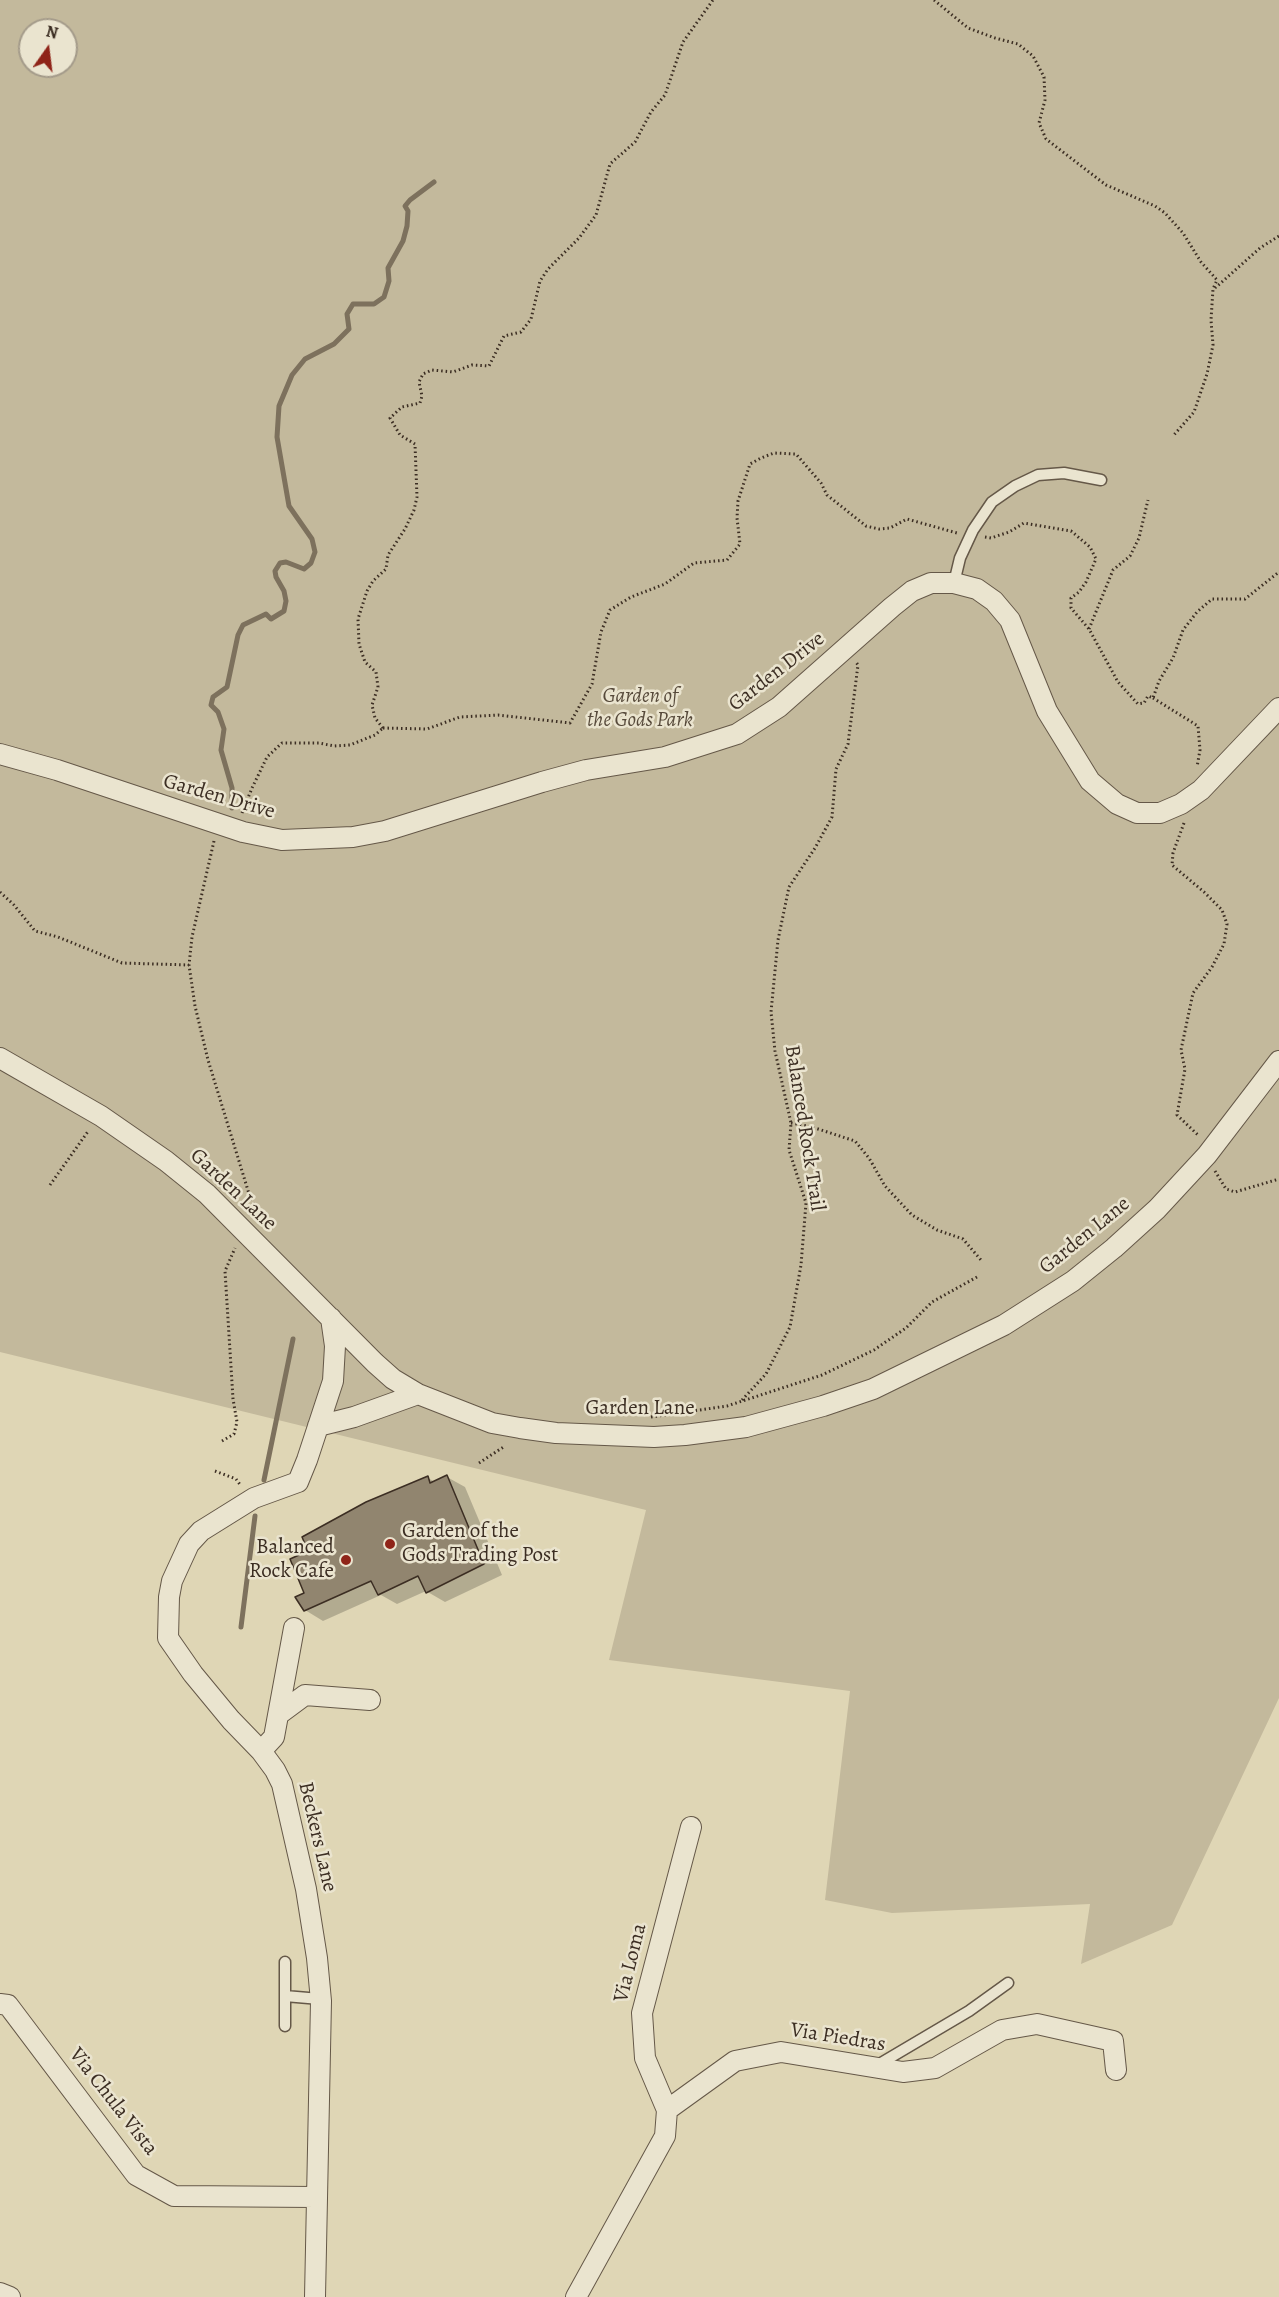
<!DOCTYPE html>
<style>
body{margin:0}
#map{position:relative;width:1279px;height:2297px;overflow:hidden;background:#dfd6b5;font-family:Alegreya,serif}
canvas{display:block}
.north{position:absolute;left:18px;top:18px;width:60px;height:60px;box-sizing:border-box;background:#eae4cf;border:2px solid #a49b8a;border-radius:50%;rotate:14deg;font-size:16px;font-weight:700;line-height:24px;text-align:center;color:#3c2e23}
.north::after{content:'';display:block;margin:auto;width:21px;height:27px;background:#8f2418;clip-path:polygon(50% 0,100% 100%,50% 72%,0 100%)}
</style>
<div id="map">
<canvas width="1279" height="2297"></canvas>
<div class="north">N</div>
</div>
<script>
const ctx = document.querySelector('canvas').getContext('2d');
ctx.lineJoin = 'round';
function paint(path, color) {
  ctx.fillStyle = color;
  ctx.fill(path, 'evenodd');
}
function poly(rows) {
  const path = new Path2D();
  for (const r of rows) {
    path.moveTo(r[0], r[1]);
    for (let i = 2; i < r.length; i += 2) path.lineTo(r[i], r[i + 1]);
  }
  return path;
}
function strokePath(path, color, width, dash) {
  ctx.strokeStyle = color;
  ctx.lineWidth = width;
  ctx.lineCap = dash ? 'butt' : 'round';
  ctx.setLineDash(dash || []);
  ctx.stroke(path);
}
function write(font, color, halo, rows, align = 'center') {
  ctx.font = font + ' Alegreya,serif';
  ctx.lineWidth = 5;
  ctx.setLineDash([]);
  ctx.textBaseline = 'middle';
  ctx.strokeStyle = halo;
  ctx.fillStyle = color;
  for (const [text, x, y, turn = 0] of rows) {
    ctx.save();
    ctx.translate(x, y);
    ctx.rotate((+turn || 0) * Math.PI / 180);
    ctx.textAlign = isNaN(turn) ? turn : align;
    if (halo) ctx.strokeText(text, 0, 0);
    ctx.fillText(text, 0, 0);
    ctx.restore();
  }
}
paint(poly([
 [0,0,1279,0,1279,1698,1172,1925,1081,1964,1090,1904,892,1913,825,1900,850,1691,609,1660,646,1510,0,1352],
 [30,30,66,30,66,66,30,66]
]), '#c3b99c');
paint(poly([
 [447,1477,465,1487,502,1575,445,1602,426,1591,397,1604,381,1595,323,1621,305,1610,310,1552,428,1478,435,1482]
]), '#0003');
strokePath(poly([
 [232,808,232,788,221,750,224,729,218,712,211,705,213,697,227,687,238,635,243,625,266,614,271,619,284,611,286,601,284,591,276,577,275,571,280,563,286,562,304,569,311,563,315,552,312,539,289,506,277,437,279,406,292,375,305,359,334,344,349,329,347,314,353,304,374,304,384,297,389,281,388,268,403,241,407,226,408,211,405,206,410,200,434,182],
 [264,1480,293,1339],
 [241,1627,255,1516]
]), '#7d715d', 5);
const building = poly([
 [447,1475,484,1564,426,1593,418,1576,378,1595,371,1581,304,1611,295,1597,304,1593,290,1559,308,1551,302,1537,366,1502,428,1476,430,1483,447,1475]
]);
paint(building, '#91856f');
strokePath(building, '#3c2e23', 1.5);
const service = poly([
 [954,583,960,558,973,530,992,502,1015,486,1038,475,1064,473,1101,480],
 [285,1996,320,1999],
 [285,2026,285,1962],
 [876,2066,969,2011,1008,1983]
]);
const minor = poly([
 [0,754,57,770,243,832,282,840,353,837,385,831,542,782,586,770,665,757,737,734,779,707,892,607,912,591,931,583,954,583,977,589,994,601,1010,620,1047,711,1090,781,1117,804,1137,813,1160,813,1181,804,1201,790,1279,708],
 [0,1058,101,1116,166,1161,207,1194,375,1363,393,1379,418,1394,492,1423,520,1428,556,1433,654,1437,685,1435,746,1427,823,1406,873,1389,1004,1325,1073,1281,1114,1248,1157,1209,1207,1155,1279,1061],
 [318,1426,354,1417,418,1394],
 [278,1715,305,1695,370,1700],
 [261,1751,274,1737,294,1628],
 [0,2004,8,2005,136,2175,174,2196,316,2197],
 [667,2110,645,2058,642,2013,691,1827],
 [0,2293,10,2297],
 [315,2297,321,2001,317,1958,306,1889,282,1784,275,1770,261,1751,231,1720,193,1674,168,1638,169,1597,172,1581,189,1544,201,1531,254,1498,298,1482,307,1460,333,1381,335,1346,331,1318],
 [576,2297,665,2136,667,2110,735,2061,781,2052,903,2072,935,2068,1002,2030,1037,2024,1113,2041,1116,2070]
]);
strokePath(service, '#655848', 13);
strokePath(minor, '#655848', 22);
strokePath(poly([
 [934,0,968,28,995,38,1018,44,1033,56,1044,77,1045,100,1039,123,1046,139,1106,185,1155,206,1165,213,1183,233,1201,262,1217,280,1213,289,1211,320,1213,345,1207,374,1194,412,1173,436],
 [1215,288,1260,248,1279,236],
 [985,537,991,538,1009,532,1024,523,1071,531,1090,547,1096,559,1086,582,1079,592,1071,598,1071,608,1089,629,1118,682,1138,704,1144,703,1148,696,1153,698,1159,681,1173,658,1183,630,1197,612,1212,599,1245,599,1279,572],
 [1089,629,1113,570,1130,556,1139,538,1148,500],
 [1153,698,1198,726,1200,750,1197,767],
 [383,728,427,729,460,717,498,715,570,723,592,684,601,632,610,610,631,597,665,584,694,563,727,560,740,544,737,518,738,501,750,464,761,458,774,453,796,454,821,483,827,495,866,526,879,529,890,528,907,519,957,533],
 [383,728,375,718,372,705,378,687,376,672,365,662,359,644,358,619,367,591,373,581,386,569,388,555,405,529,414,510,417,497,415,444,400,435,390,418,402,407,420,403,422,396,419,382,423,374,432,370,453,372,472,365,489,366,504,336,521,332,531,319,540,281,548,269,579,238,596,215,610,164,635,142,651,112,665,95,683,42,713,0],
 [242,813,252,788,267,757,282,743,319,743,334,746,350,745,375,735,383,728],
 [1184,823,1173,853,1172,865,1204,892,1222,910,1227,924,1224,944,1212,967,1193,993,1181,1050,1185,1069,1177,1115,1199,1136],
 [214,841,192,937,189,965,195,1006,208,1060,250,1197,258,1214,272,1231],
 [0,892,14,905,35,931,58,937,122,963,189,965],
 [791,1123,812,1127,855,1141,869,1158,885,1186,912,1215,937,1230,963,1239,981,1260],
 [1215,1171,1226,1189,1235,1192,1279,1179],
 [50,1185,89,1130],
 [742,1400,766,1374,790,1327,801,1265,806,1203,789,1150,791,1123,775,1051,771,1012,778,940,789,887,815,848,832,817,836,769,848,744,858,665,856,662],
 [651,1417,727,1406,822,1375,874,1350,906,1328,932,1302,977,1277],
 [222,1441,234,1434,237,1422,233,1399,225,1271,235,1248],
 [479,1463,505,1446],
 [215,1471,236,1479,241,1486]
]), '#3c2e23', 3, [1.5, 3]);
strokePath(service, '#eae4cf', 10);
strokePath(minor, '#eae4cf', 20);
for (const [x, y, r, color] of [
 [390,1544,6,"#8f2418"],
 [346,1560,6,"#8f2418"]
]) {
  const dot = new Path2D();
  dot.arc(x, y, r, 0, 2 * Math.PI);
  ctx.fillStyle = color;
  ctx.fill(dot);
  strokePath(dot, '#eae4cf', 2);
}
write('21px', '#3c2e23', '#eae4cf', [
 ["Garden Drive",777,672,-38],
 ["Garden Drive",219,797,16],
 ["Balanced Rock Trail",804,1128,81],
 ["Garden Lane",233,1190,43],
 ["Garden Lane",1085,1236,-39],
 ["Garden Lane",640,1409],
 ["Beckers Lane",317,1837,77],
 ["Via Loma",631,1963,-76],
 ["Via Piedras",838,2038,9],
 ["Via Chula Vista",113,2102,52]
]);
write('italic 21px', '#574a3b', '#eae4cf', [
 ["Garden of",640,697],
 ["the Gods Park",640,721]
]);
write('21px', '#3c2e23', '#eae4cf', [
 ["Garden of the",402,1532],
 ["Gods Trading Post",402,1556],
 ["Balanced",334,1548,"right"],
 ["Rock Cafe",334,1572,"right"]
], 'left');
</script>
